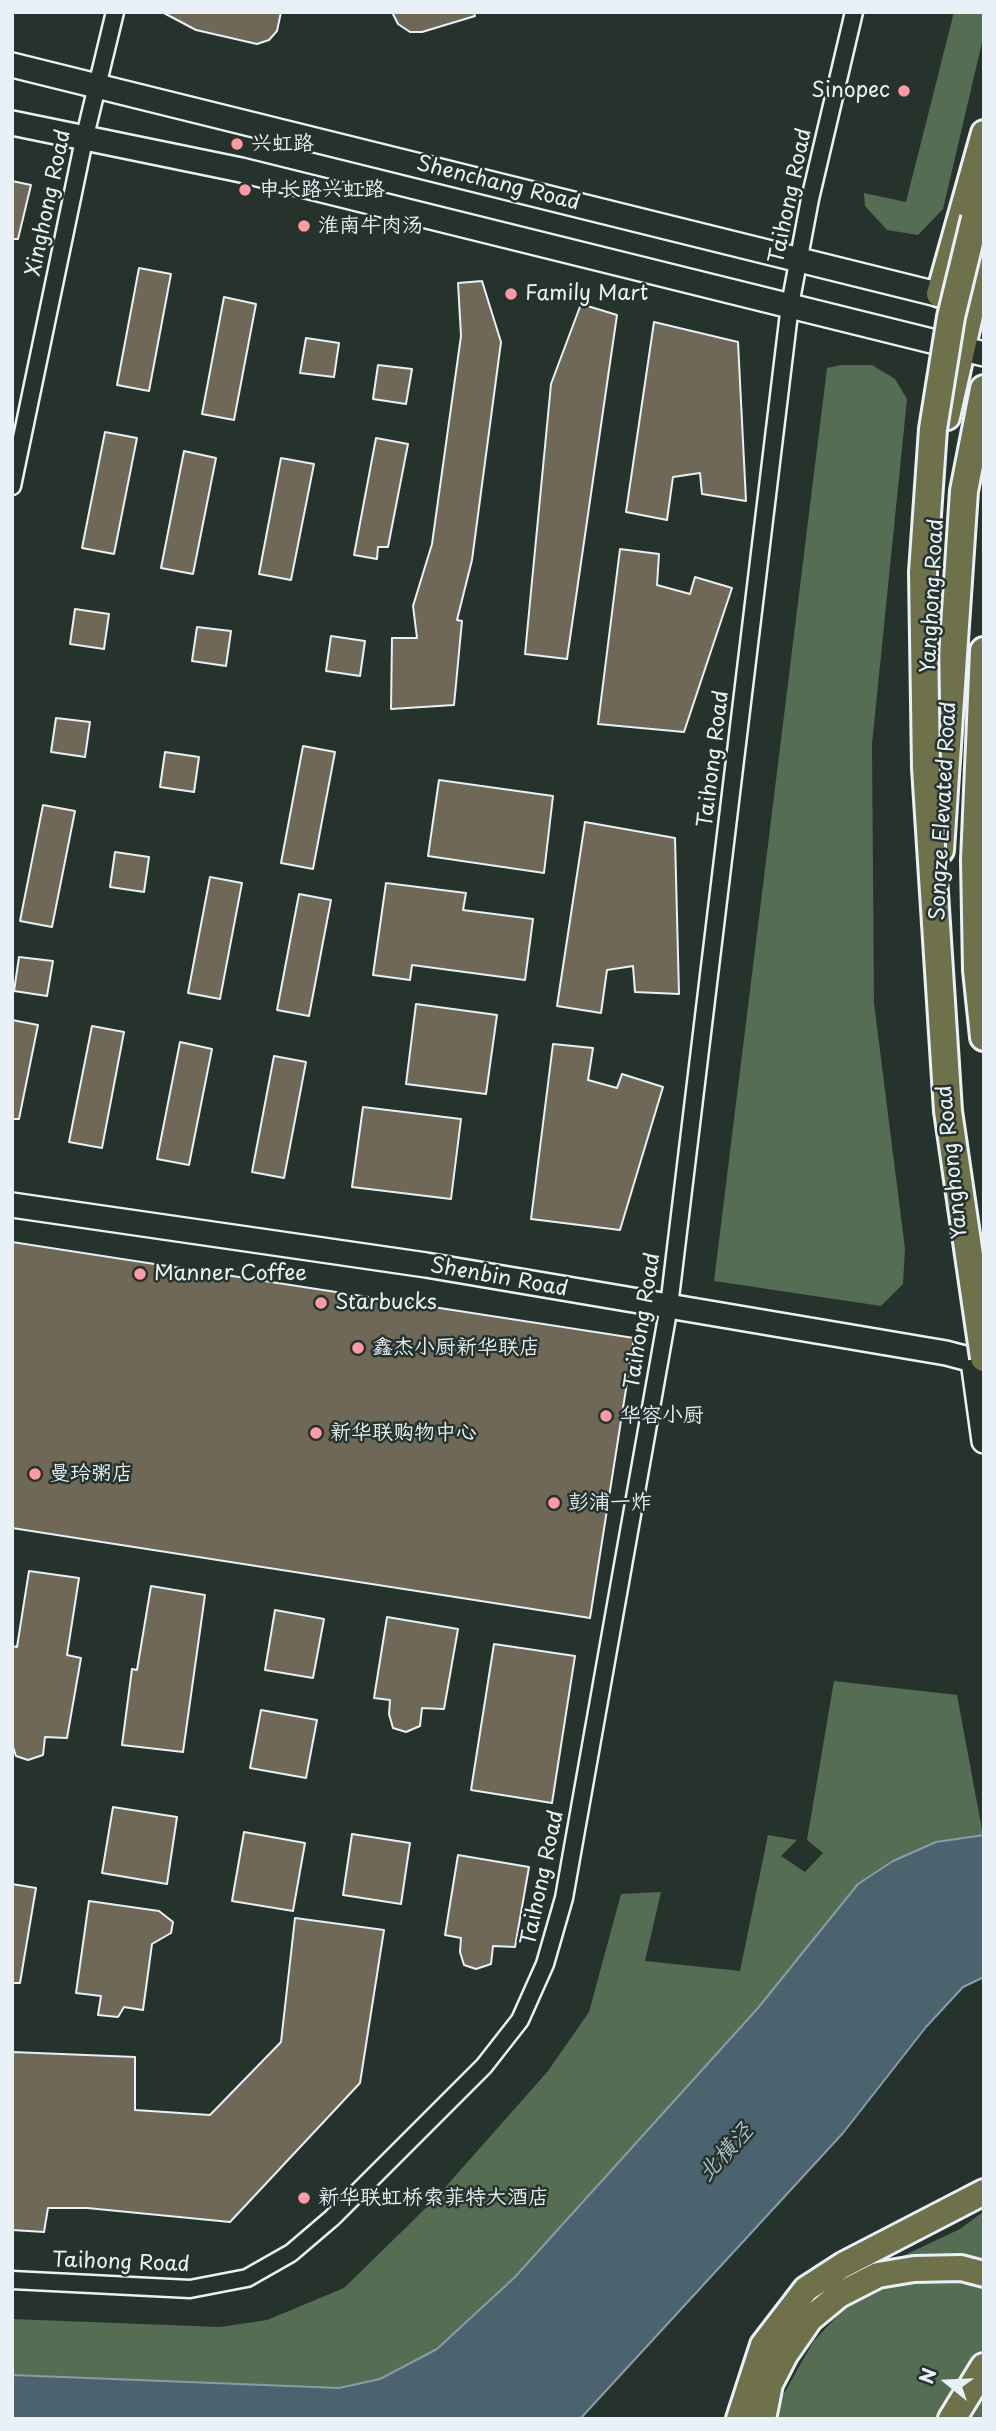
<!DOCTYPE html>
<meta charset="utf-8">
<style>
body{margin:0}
#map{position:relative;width:996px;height:2431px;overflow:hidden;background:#26332d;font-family:"Playpen Sans",sans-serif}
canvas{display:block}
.frame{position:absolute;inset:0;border:14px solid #e8f1f8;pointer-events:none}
.north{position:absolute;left:912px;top:2347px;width:70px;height:70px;-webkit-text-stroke:5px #26332d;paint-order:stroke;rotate:288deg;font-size:19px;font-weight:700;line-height:28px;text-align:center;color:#e8f1f8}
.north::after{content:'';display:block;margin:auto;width:24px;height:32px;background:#e8f1f8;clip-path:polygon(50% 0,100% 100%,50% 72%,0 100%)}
</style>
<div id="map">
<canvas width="996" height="2431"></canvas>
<div class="frame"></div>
<div class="north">N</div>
</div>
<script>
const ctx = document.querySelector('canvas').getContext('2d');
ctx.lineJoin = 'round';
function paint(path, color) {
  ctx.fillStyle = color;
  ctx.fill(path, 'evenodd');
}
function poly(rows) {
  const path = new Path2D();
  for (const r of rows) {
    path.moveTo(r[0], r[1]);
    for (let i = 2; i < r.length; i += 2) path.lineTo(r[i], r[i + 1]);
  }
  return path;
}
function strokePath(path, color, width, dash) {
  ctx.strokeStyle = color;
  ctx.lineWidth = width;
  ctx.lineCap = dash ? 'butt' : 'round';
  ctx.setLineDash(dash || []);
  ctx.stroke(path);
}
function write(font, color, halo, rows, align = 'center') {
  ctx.font = font + ' "Playpen Sans","LXGW WenKai TC",sans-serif';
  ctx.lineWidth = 5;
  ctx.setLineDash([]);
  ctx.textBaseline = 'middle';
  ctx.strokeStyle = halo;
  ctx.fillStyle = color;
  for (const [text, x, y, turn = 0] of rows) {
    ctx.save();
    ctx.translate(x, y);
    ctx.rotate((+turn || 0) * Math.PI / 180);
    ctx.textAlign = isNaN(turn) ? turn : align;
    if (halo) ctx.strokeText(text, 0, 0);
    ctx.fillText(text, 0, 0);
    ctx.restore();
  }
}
paint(poly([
 [954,12,984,12,984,34,943,209,918,235,887,230,865,206,864,193,906,202],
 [841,365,872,365,895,379,907,399,872,744,874,1003,905,1249,903,1284,881,1306,714,1281,827,368],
 [834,1681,957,1695,983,1835,936,1842,858,1884,758,2008,515,2277,437,2349,380,2379,339,2388,12,2375,12,2319,220,2327,267,2320,344,2288,434,2200,548,2071,589,2012,621,1894,661,1892,645,1961,740,1971,768,1835,797,1840,781,1856,805,1872,823,1853,807,1840],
 [984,2211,984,2419,777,2419,778,2404,813,2342,847,2305,889,2286,890,2262,960,2229]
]), '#546d53');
const water = poly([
 [984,1835,984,1977,963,1987,926,2027,843,2133,580,2419,12,2419,12,2375,339,2388,380,2379,437,2349,515,2277,758,2008,858,1884,893,1861,936,1842,984,1835]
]);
paint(water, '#4b636f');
strokePath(water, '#8a9ca6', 2);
const building = poly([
 [162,12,281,12,277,31,269,40,257,44,196,30,162,12],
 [392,12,474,12,475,16,422,32,410,32,398,24,392,12],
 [12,181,31,185,18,239,12,239,12,181],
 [139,268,171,274,149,391,117,385,139,268],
 [482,281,501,342,472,560,457,620,462,621,454,705,391,709,392,638,417,638,413,606,432,544,461,336,458,283,482,281],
 [224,297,256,304,234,420,202,414,224,297],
 [581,304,617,315,567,659,525,654,551,384,581,304],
 [654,322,738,342,746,501,702,494,700,473,673,477,667,520,626,512,654,322],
 [306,338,339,343,334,377,300,373,306,338],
 [378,365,412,369,406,404,373,399,378,365],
 [105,432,137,438,114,554,82,548,105,432],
 [376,438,408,444,388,547,378,547,377,559,354,555,376,438],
 [184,451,216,458,193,574,161,568,184,451],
 [281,458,314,464,291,580,259,574,281,458],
 [620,549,659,554,657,585,690,594,695,577,732,588,684,732,598,724,620,549],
 [75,609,109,614,104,649,70,644,75,609],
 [197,627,231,631,226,666,192,661,197,627],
 [331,636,365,641,360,676,326,671,331,636],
 [56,718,90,722,85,757,51,752,56,718],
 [303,746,335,752,313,869,281,863,303,746],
 [165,752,199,757,194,792,160,787,165,752],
 [439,780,553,796,544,873,428,856,439,780],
 [43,805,75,811,52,927,20,921,43,805],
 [585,822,675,838,679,994,635,992,633,966,607,970,601,1013,557,1006,585,822],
 [115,852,149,857,144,892,110,887,115,852],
 [210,877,242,883,220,999,188,993,210,877],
 [386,883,466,893,463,910,533,919,525,980,412,965,410,980,373,975,386,883],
 [299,894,331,900,309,1016,277,1010,299,894],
 [19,957,53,961,47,996,14,991,19,957],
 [416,1004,497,1015,486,1094,406,1084,416,1004],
 [12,1020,38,1025,19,1119,12,1119,12,1020],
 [92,1026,124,1032,102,1148,69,1142,92,1026],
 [180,1042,212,1049,189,1165,157,1159,180,1042],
 [553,1044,593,1048,588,1080,617,1088,622,1074,663,1087,620,1230,531,1219,553,1044],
 [274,1056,306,1062,284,1178,252,1172,274,1056],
 [363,1107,461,1119,451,1199,352,1187,363,1107],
 [12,1242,634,1338,590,1618,12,1528,12,1242],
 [29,1571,79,1578,67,1655,81,1658,67,1738,45,1737,43,1755,28,1760,16,1756,12,1744,12,1646,17,1647,29,1571],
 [151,1586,205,1595,183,1752,122,1745,132,1669,137,1670,151,1586],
 [275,1610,324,1619,313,1678,265,1670,275,1610],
 [387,1617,458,1629,444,1709,422,1708,420,1726,406,1732,393,1728,389,1714,390,1700,374,1698,387,1617],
 [494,1644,575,1656,552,1803,471,1790,494,1644],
 [261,1710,317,1720,306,1778,250,1768,261,1710],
 [113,1807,177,1817,167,1884,102,1873,113,1807],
 [244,1832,305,1843,293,1911,232,1901,244,1832],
 [352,1834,410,1843,401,1904,343,1895,352,1834],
 [458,1855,529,1867,515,1947,493,1946,491,1964,476,1969,464,1965,460,1952,461,1938,445,1935,458,1855],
 [12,1884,36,1888,20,1983,12,1983,12,1884],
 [89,1901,159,1911,173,1922,171,1933,152,1944,143,2010,124,2007,118,2017,98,2015,101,1996,76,1993,89,1901],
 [295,1918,384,1930,360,2083,230,2222,87,2208,48,2208,44,2232,12,2230,12,2052,135,2057,135,2110,210,2115,281,2042,295,1918]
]);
paint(building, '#6f6857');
strokePath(building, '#e8f1f8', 2);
const minor = poly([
 [12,486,84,140,115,12],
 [12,2280,190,2289,247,2278,291,2253,332,2218,484,2066,520,2020,545,1964,564,1898,669,1306,790,305,810,199,854,12]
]);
const secondary = poly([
 [12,65,957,299],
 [12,123,241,170,984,354],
 [12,1205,426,1265,946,1353,984,1363],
 [973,1361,984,1441]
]);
const primary = poly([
 [939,294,984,133],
 [947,417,984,254],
 [739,2419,763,2345,806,2289,843,2265,984,2192],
 [763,2419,770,2384,785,2355,810,2319,839,2295,878,2275,914,2269,961,2268,984,2274]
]);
const trunk = poly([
 [975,218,984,186],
 [984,651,975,860,977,970,984,1037],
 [940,850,964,491,984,389],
 [952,2419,984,2367]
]);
strokePath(minor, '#e8f1f8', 21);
strokePath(secondary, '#e8f1f8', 28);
strokePath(primary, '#e8f1f8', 30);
strokePath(trunk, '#e8f1f8', 32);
strokePath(minor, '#26332d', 16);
strokePath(secondary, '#26332d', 23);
strokePath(primary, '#6f714a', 24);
strokePath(trunk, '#6f714a', 26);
const trunkBridge = poly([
 [975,218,951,317,933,429,923,572,926,768,948,1111,984,1358]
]);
strokePath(trunkBridge, '#e8f1f8', 32, []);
strokePath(trunkBridge, '#6f714a', 26);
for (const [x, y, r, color] of [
 [904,91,7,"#ff9aa2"],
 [237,144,7,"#ff9aa2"],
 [245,190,7,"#ff9aa2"],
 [304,226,7,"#ff9aa2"],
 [511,294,7,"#ff9aa2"],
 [140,1274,7,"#ff9aa2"],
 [321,1303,7,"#ff9aa2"],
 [358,1348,7,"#ff9aa2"],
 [606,1416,7,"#ff9aa2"],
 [316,1433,7,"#ff9aa2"],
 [35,1474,7,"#ff9aa2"],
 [554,1503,7,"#ff9aa2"],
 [304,2198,7,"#ff9aa2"]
]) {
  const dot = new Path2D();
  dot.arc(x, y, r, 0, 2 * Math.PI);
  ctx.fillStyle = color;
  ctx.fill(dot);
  strokePath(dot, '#26332d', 2.5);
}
write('21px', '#e8f1f8', '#26332d', [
 ["Sinopec",890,91,"right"],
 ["兴虹路",251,144],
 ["申长路兴虹路",259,190],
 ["淮南牛肉汤",318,226],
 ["Family Mart",525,294],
 ["Manner Coffee",154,1274],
 ["Starbucks",335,1303],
 ["鑫杰小厨新华联店",372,1348],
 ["华容小厨",620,1416],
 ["新华联购物中心",330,1433],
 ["曼玲粥店",49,1474],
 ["彭浦一炸",568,1503],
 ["新华联虹桥索菲特大酒店",318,2198]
], 'left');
write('21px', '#e8f1f8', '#26332d', [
 ["Shenchang Road",498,184,14],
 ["Taihong Road",791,196,-78],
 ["Xinghong Road",49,203,-78],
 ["Yanghong Road",933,596,-87],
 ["Taihong Road",714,759,-83],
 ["Songze Elevated Road",944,811,-87],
 ["Yanghong Road",953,1162,-96],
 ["Shenbin Road",499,1278,10],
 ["Taihong Road",643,1321,-81],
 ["Taihong Road",543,1878,-78],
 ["Taihong Road",121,2263,2]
]);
write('italic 23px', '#b1bfc8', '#26332d', [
 ["北横泾",726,2153,-48]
]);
</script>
